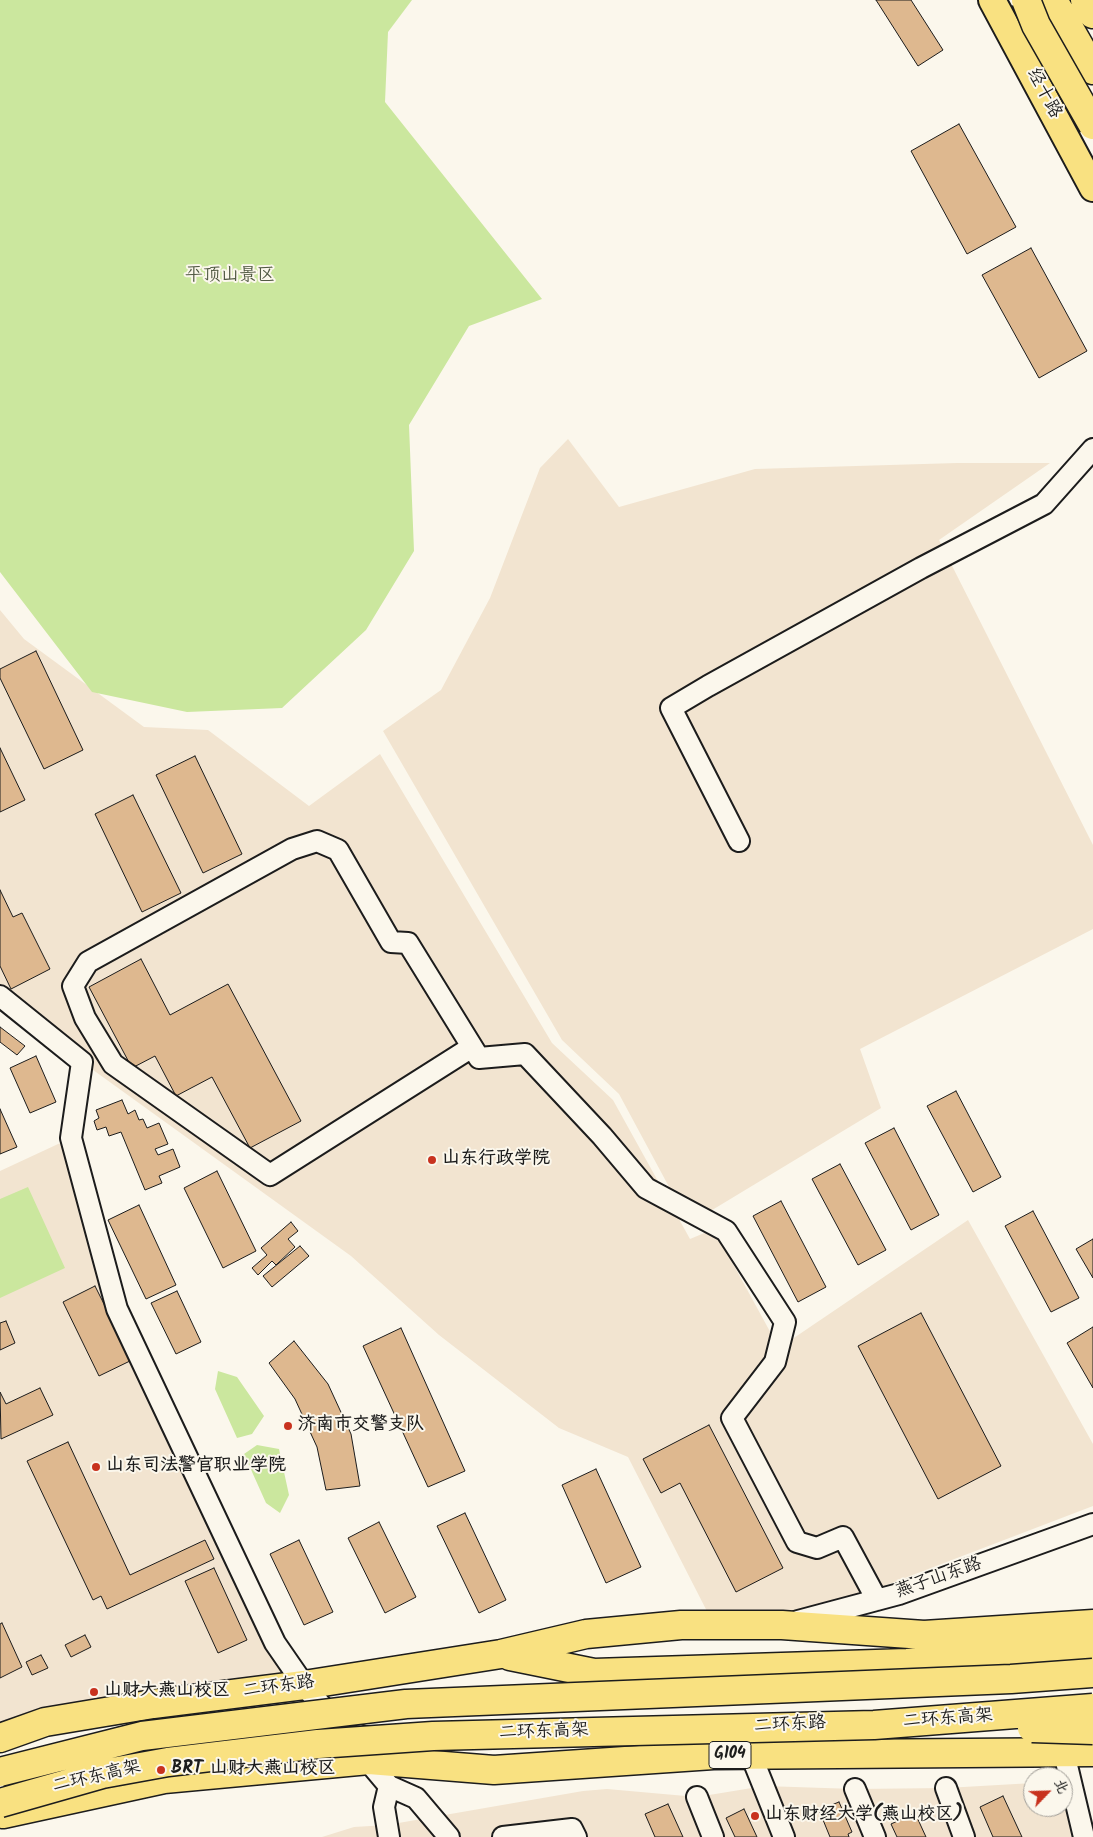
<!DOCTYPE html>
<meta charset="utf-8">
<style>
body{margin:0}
#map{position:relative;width:1093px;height:1837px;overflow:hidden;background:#fbf7ec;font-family:Kalam,"LXGW WenKai TC",sans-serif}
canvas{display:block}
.north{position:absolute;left:1023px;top:1767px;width:50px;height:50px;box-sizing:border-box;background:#fbf7ec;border:1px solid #a29f99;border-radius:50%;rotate:66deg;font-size:14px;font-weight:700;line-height:20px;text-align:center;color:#1c1c1c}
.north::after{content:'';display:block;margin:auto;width:18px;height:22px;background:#c8321e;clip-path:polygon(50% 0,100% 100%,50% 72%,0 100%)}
</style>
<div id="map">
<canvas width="1093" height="1837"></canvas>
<div class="north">北</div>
</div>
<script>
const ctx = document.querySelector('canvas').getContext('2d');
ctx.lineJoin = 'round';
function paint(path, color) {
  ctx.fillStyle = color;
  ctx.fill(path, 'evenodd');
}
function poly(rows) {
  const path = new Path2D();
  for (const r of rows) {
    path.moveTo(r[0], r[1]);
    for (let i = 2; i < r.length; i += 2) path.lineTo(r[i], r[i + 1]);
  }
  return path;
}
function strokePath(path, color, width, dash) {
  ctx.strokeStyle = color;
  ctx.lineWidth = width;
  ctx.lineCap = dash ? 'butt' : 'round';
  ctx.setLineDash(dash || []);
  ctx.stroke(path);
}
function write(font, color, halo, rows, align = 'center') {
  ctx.font = font + ' Kalam,"LXGW WenKai TC",sans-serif';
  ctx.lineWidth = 4;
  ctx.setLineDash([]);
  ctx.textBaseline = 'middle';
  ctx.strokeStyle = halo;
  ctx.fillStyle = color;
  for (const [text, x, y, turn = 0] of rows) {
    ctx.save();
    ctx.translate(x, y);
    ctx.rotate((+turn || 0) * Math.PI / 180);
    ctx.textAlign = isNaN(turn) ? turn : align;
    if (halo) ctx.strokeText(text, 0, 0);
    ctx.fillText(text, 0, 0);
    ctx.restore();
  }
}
paint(poly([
 [568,439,619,507,755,469,957,463,1050,463,939,540,1093,845,1093,929,860,1049,881,1108,689,1224,619,1094,562,1040,383,731,441,690,490,598,540,468],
 [0,610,24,639,144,727,208,730,309,806,380,754,552,1043,613,1100,690,1239,714,1229,779,1348,968,1220,1093,1444,1093,1506,782,1625,714,1625,628,1457,559,1428,439,1335,351,1256,82,1062,0,996],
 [71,1138,117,1309,304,1685,0,1738,0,1171],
 [1033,1783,1033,1807,1063,1807,1063,1788,1075,1837,322,1837,354,1827,387,1825,583,1791,607,1789,697,1797,764,1786,855,1789,946,1788]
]), '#f2e4d0');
paint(poly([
 [0,0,412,0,388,32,385,102,542,299,469,326,409,425,414,551,366,630,282,708,187,712,92,692,0,572],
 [28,1187,65,1268,0,1298,0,1199],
 [218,1371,237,1377,264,1416,252,1434,237,1438,215,1389],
 [257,1445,279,1449,289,1495,280,1513,266,1503,244,1454]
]), '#cbe79e');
const building = poly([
 [876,0,911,0,943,50,918,66,876,0],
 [959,124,1016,227,967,254,911,151,959,124],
 [1031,248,1087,351,1039,378,982,275,1031,248],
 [36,651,83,750,44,769,0,678,0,669,36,651],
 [0,748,25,800,0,812,0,748],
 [195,756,242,854,203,873,156,775,195,756],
 [133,795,181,893,142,912,95,814,133,795],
 [0,890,13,917,22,913,50,969,11,989,0,966,0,890],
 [141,959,170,1015,228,984,301,1121,250,1148,212,1077,176,1096,155,1056,132,1068,89,987,141,959],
 [0,1027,25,1046,17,1055,0,1042,0,1027],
 [36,1056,56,1102,30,1113,10,1068,36,1056],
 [956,1091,1001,1177,973,1192,927,1106,956,1091],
 [122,1100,128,1114,135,1110,139,1120,143,1119,147,1128,159,1123,168,1144,155,1149,158,1155,173,1149,180,1167,159,1176,162,1183,145,1190,121,1132,109,1136,106,1127,97,1130,94,1121,99,1118,96,1110,122,1100],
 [0,1109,17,1147,0,1154,0,1109],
 [894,1128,939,1215,911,1230,865,1143,894,1128],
 [840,1164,886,1250,858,1265,812,1179,840,1164],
 [217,1171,256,1251,223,1268,184,1188,217,1171],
 [781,1201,826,1287,798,1302,753,1216,781,1201],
 [139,1205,176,1285,146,1299,108,1220,139,1205],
 [1033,1211,1079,1298,1051,1312,1005,1226,1033,1211],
 [291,1222,298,1231,288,1239,295,1247,276,1265,272,1261,258,1275,252,1268,267,1255,261,1248,291,1222],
 [1093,1239,1093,1278,1076,1249,1093,1239],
 [300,1246,309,1256,272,1287,263,1276,300,1246],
 [95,1286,132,1360,99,1376,63,1302,95,1286],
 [177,1291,201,1342,176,1354,151,1303,177,1291],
 [921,1313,1001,1466,938,1499,858,1346,921,1313],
 [6,1321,15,1343,0,1350,0,1323,6,1321],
 [1093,1327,1093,1388,1067,1343,1093,1327],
 [401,1328,465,1471,428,1487,363,1346,401,1328],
 [294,1341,328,1384,351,1434,360,1486,326,1490,317,1447,295,1399,269,1363,294,1341],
 [40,1388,53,1415,1,1439,0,1392,6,1404,40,1388],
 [709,1425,783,1568,736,1592,680,1483,661,1493,643,1459,709,1425],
 [68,1442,130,1575,205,1540,214,1559,107,1609,101,1596,93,1600,27,1461,68,1442],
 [596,1469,641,1567,606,1583,562,1485,596,1469],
 [465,1513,506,1600,479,1613,437,1526,465,1513],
 [379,1522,416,1597,385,1613,348,1538,379,1522],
 [299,1540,333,1612,304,1625,270,1554,299,1540],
 [214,1568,247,1640,218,1653,185,1581,214,1568],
 [2,1623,22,1667,0,1678,0,1624,2,1623],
 [85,1635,91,1647,71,1657,65,1645,85,1635],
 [41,1655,48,1668,32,1675,26,1662,41,1655],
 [1003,1796,1022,1837,993,1837,980,1807,1003,1796],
 [839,1802,852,1832,848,1834,849,1837,830,1837,819,1810,839,1802],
 [668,1804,683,1837,655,1837,645,1814,668,1804],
 [744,1809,757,1837,735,1837,726,1818,744,1809],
 [915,1813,926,1837,897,1837,891,1824,915,1813]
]);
paint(building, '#deb88f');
strokePath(building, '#1c1c1c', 1);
const minor = poly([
 [739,841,671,708,708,686,921,568,1044,504,1093,449],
 [0,996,82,1062,71,1138,117,1309,275,1643,304,1685,389,1786],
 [472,1047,270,1175,113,1064,85,1018,73,986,88,962,292,849,317,841,338,850,391,942,408,943,479,1058,525,1054,602,1136,646,1188,726,1231,785,1322,775,1362,732,1418,797,1542,817,1548,843,1537,877,1600],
 [798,1621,899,1594,1093,1524],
 [355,1709,383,1722,886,1706,1093,1694],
 [1064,1753,1084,1837],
 [751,1755,784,1837],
 [946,1788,964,1837],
 [855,1789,875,1837],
 [697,1797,713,1837],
 [389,1837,384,1807,389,1786,416,1798,449,1837],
 [503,1837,572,1829,576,1837]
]);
const major = poly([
 [992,0,1093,188]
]);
const highway = poly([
 [1053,0,1093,70],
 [1085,0,1093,14],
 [510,1656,594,1673,907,1663,1093,1649],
 [0,1738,45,1722,153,1704,304,1685,501,1654,586,1634,681,1625,782,1625,924,1635,1093,1624],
 [3,1814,164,1779,369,1760,494,1770,713,1755,1093,1752]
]);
strokePath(minor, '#1c1c1c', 24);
strokePath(major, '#1c1c1c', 30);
strokePath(highway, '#1c1c1c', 31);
strokePath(minor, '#fbf7ec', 20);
strokePath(major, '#f9e181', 26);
strokePath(highway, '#f9e181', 28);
const highwayBridge = poly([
 [1026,0,1036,25,1093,125],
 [1032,1728,1093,1730],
 [0,1772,142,1736,406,1704,1011,1679,1093,1673],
 [0,1803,102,1774,168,1762,318,1744,433,1736,874,1725,1093,1708]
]);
strokePath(highwayBridge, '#1c1c1c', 31, []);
strokePath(highwayBridge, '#f9e181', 28);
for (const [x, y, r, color] of [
 [432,1160,5,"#c8321e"],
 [288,1426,5,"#c8321e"],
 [96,1467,5,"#c8321e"],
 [94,1692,5,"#c8321e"],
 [161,1770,5,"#c8321e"],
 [755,1816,5,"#c8321e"]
]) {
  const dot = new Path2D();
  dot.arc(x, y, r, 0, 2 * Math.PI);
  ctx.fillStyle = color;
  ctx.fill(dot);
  strokePath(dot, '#fbf7ec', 2);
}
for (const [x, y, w] of [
 [730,1755,42]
]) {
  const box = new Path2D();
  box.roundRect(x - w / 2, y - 13.5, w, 27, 4);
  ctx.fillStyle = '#fbf7ec';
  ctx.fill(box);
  strokePath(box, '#1c1c1c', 1);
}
write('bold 16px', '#1c1c1c', null, [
 ["G104",730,1755]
]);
write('18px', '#1c1c1c', '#fbf7ec', [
 ["经十路",1043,94,62],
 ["燕子山东路",939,1579,-19],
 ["二环东路",279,1688,-8],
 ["二环东高架",948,1720,-4],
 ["二环东路",790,1726,-3],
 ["二环东高架",544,1733,-2],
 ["二环东高架",97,1778,-13]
]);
write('18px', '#515943', '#fbf7ec', [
 ["平顶山景区",230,277]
]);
write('bold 18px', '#1c1c1c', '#fbf7ec', [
 ["山东行政学院",442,1160],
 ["济南市交警支队",298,1426],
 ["山东司法警官职业学院",106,1467],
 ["山财大燕山校区",104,1692],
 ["BRT 山财大燕山校区",171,1770],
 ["山东财经大学(燕山校区)",765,1816]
], 'left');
</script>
